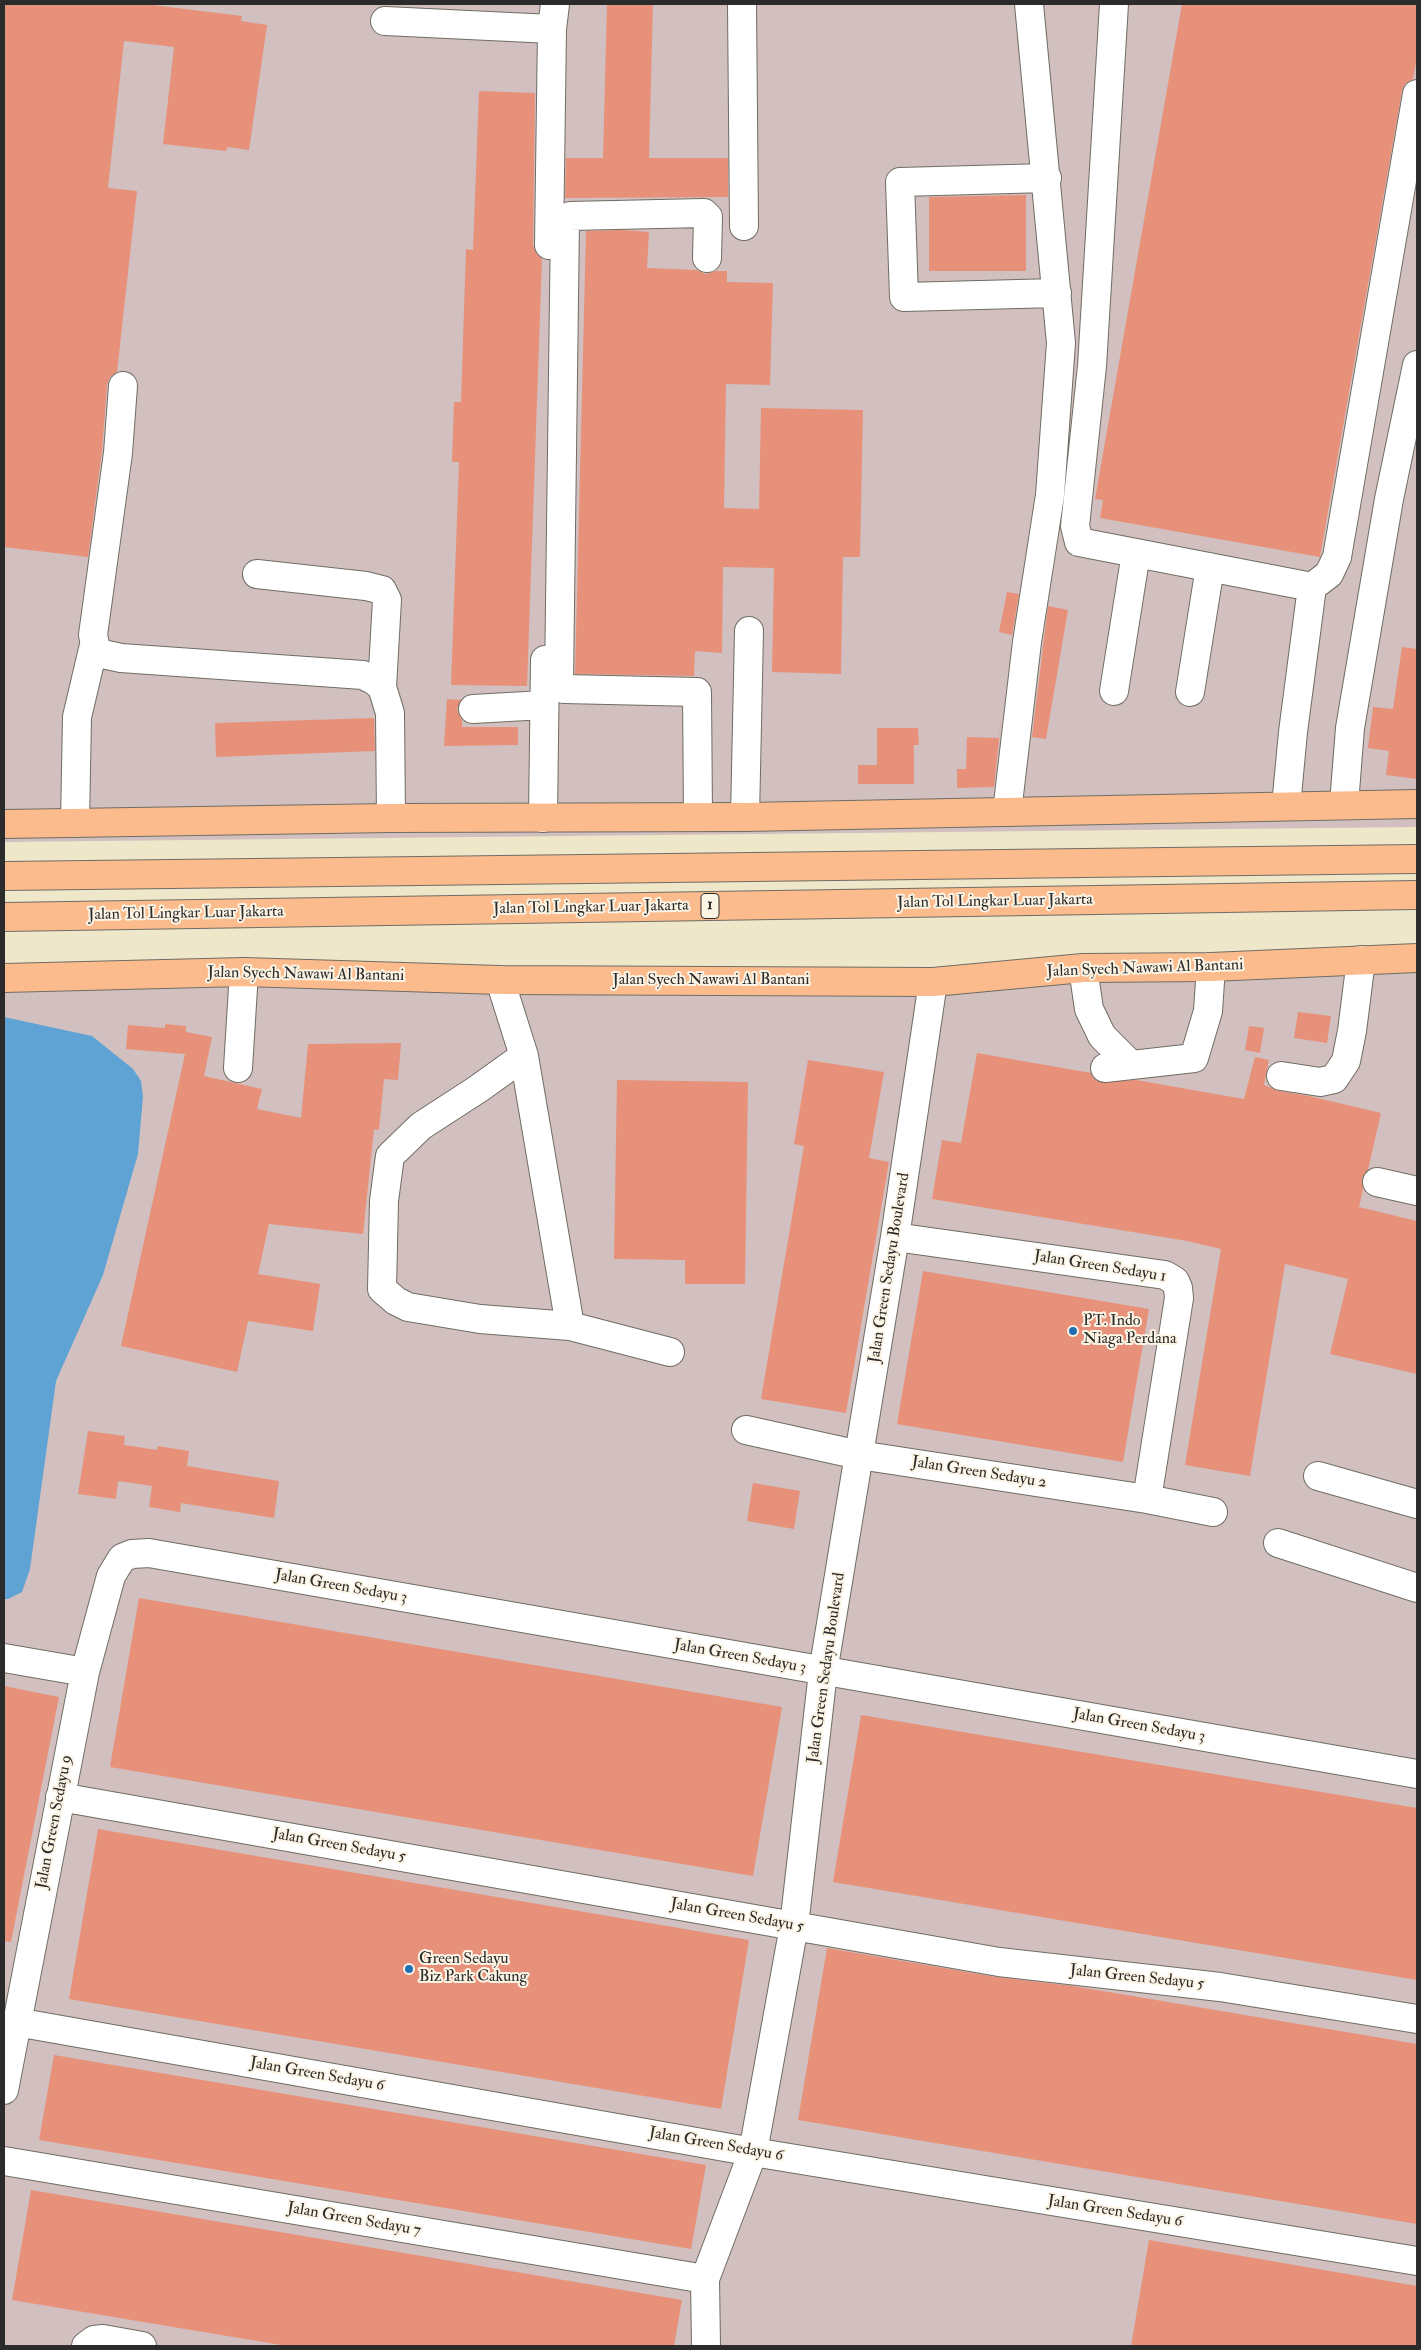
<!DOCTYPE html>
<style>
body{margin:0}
#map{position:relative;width:1421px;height:2350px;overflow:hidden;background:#eee7ca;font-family:"IM FELL Double Pica",serif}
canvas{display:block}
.frame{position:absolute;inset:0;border:5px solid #2b2b2b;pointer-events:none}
</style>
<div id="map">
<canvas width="1421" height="2350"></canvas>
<div class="frame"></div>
</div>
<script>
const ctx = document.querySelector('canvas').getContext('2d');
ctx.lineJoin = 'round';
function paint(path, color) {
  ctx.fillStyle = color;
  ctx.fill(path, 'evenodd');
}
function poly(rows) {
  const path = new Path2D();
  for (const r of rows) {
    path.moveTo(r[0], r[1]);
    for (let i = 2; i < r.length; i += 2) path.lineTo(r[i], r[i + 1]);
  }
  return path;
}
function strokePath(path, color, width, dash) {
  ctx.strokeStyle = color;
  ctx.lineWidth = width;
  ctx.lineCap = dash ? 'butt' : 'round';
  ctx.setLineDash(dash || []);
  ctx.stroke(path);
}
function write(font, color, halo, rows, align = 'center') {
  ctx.font = font + ' "IM FELL Double Pica",serif';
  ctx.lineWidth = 4;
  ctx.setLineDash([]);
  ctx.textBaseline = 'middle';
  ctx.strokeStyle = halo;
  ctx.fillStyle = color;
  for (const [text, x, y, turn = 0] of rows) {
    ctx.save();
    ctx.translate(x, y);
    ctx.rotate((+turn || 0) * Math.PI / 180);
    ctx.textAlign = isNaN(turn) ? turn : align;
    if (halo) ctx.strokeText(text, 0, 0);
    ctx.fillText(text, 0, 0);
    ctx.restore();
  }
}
paint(poly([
 [4,4,1417,4,1417,827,4,842],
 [1417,964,1417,2346,4,2346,4,972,500,980]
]), '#d2bfbf');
paint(poly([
 [4,1017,92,1036,133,1069,141,1081,143,1096,138,1154,103,1275,56,1381,30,1569,22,1592,8,1599,4,1599]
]), '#5fa3d4');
paint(poly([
 [4,4,145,4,242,16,241,21,267,25,249,150,227,147,226,151,163,144,174,47,124,41,108,188,137,191,117,372,110,377,107,385,102,451,88,557,4,547],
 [607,4,653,4,649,158,728,158,728,197,565,198,566,158,603,158],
 [1182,4,1417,4,1417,57,1413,79,1405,84,1402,91,1320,557,1100,518,1103,500,1095,499],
 [479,91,535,93,533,245,536,253,542,259,527,686,451,685,459,462,452,462,454,402,461,402,466,249,473,250],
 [1026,195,1026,271,929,271,929,197],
 [623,230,649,232,647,268,697,270,706,274,715,271,727,271,727,282,773,283,770,385,726,384,724,508,759,509,761,408,863,410,860,557,843,557,841,674,772,672,774,568,723,567,722,653,695,651,694,676,575,674,586,231],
 [1007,592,1019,594,1012,635,999,632],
 [1048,606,1068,610,1046,739,1032,737],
 [1402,647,1417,649,1417,779,1386,775,1389,751,1368,748,1373,707,1393,709],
 [447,699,461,700,457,709,462,720,462,727,518,727,518,745,444,746],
 [1002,712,994,787,957,788,957,769,966,769,967,737,999,738],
 [374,718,375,751,216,757,215,723],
 [877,728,918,728,919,745,914,745,914,784,858,784,858,765,877,765],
 [1298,1012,1331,1016,1327,1043,1294,1038],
 [165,1024,186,1026,186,1032,212,1037,204,1076,262,1089,257,1109,301,1118,308,1044,401,1043,398,1080,384,1079,379,1130,374,1129,363,1234,269,1224,258,1274,320,1284,313,1331,248,1321,237,1372,121,1346,185,1054,126,1049,128,1025,165,1028],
 [1249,1026,1264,1028,1260,1053,1245,1050],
 [977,1053,1091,1073,1093,1078,1099,1082,1136,1080,1244,1099,1255,1057,1269,1060,1264,1085,1279,1091,1309,1096,1381,1113,1368,1170,1362,1178,1363,1189,1359,1207,1417,1221,1417,1374,1330,1354,1348,1279,1285,1264,1250,1476,1185,1465,1221,1249,1187,1241,932,1199,942,1140,961,1143],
 [808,1060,884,1072,869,1158,889,1162,846,1413,761,1399,804,1146,794,1144],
 [617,1080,748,1082,745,1284,685,1284,685,1260,614,1259],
 [923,1271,1149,1309,1123,1462,897,1424],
 [88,1431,125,1436,124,1445,157,1450,158,1446,189,1451,187,1466,279,1481,274,1518,181,1503,180,1512,149,1507,152,1486,118,1481,116,1499,78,1494],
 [753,1483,800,1491,794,1529,747,1521],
 [139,1598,782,1707,753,1876,110,1767],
 [4,1686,59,1697,11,1942,4,1941],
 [861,1715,1417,1808,1417,1980,833,1882],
 [98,1829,749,1940,721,2109,69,1999],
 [827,1948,996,1977,1073,1986,1417,2044,1417,2224,798,2120],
 [54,2055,706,2165,691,2249,39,2140],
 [31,2190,682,2300,674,2346,287,2346,12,2300],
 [1149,2240,1417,2286,1417,2346,1131,2346]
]), '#e7917a');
const minor = poly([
 [742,4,744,226],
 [385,21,552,29,555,4],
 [1047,178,900,182,904,297,1057,293],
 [549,245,552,29],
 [123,386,118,453,93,635,96,649,98,653,121,658,363,675,373,680,382,687,390,713,391,818],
 [1136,553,1312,587],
 [257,574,366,586,382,590,387,600,382,687],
 [1114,691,1136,553,1079,542,1075,526,1092,366,1114,4],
 [1190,692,1210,567],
 [473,709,544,705],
 [1344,804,1350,728,1389,499,1417,365],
 [1286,806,1293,732,1312,587,1329,574,1337,557,1417,94],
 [1007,812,1027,642,1050,495,1061,343,1029,4],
 [698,817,697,692,564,689,559,682,565,220,570,216,704,213,708,217,707,258],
 [745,817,749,631],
 [543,818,545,660],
 [75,823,77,717,94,645],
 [1083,968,1089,1009,1102,1036,1131,1065],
 [500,980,524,1056,570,1326,670,1352],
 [524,1056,478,1089,421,1126,390,1156,384,1201,382,1289,396,1301,408,1307,480,1319,570,1326],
 [238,1068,244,972],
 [1105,1068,1194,1058,1208,1011,1211,967],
 [1281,1076,1320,1082,1334,1079,1346,1061,1352,1031,1361,960],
 [1377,1182,1417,1191],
 [895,1237,1165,1275,1175,1281,1178,1288,1179,1298,1147,1499],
 [746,1430,859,1455,1147,1499,1213,1512],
 [1318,1476,1417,1504],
 [1278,1543,1417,1588],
 [4,1658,85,1672],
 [60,1797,999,1962,1220,1987,1417,2019],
 [16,2022,753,2152,1417,2261],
 [4,2090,85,1672,111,1576,122,1558,132,1554,149,1553,1417,1774],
 [4,2161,705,2279],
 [86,2346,94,2340,103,2339,142,2346],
 [706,2346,705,2279,753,2152,794,1926,823,1672,895,1237,933,982]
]);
const highway = poly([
 [4,824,391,818,745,817,1417,804],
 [4,876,1417,859],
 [4,917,1417,895],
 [4,978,244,972,500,980,933,982,1083,968,1211,967,1417,958]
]);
strokePath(minor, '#6f6d63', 30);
strokePath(highway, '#6f6d63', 30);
strokePath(minor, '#fff', 28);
strokePath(highway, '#fbbb8d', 28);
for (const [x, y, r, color] of [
 [1073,1331,5,"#1f6fb2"],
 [409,1969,5,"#1f6fb2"]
]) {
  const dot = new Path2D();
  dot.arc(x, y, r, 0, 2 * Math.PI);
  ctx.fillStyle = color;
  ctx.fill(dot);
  strokePath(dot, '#fcf5e5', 2);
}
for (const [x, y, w] of [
 [710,906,18]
]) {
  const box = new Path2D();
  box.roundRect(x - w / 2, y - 12.5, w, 25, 4);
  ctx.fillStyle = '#fcf5e5';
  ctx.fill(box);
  strokePath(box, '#2b2b2b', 1);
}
write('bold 15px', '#2b2b2b', null, [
 ["1",710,906]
]);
write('16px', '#2b2b2b', '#fcf5e5', [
 ["Jalan Tol Lingkar Luar Jakarta",995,902,-1],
 ["Jalan Tol Lingkar Luar Jakarta",591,908,-1],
 ["Jalan Tol Lingkar Luar Jakarta",186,914,-1],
 ["Jalan Syech Nawawi Al Bantani",1145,969,-2],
 ["Jalan Syech Nawawi Al Bantani",306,975,1],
 ["Jalan Syech Nawawi Al Bantani",711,981],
 ["Jalan Green Sedayu 1",1100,1267,9],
 ["Jalan Green Sedayu Boulevard",890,1268,-81],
 ["Jalan Green Sedayu 2",979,1473,9],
 ["Jalan Green Sedayu 3",341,1587,10],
 ["Jalan Green Sedayu 3",740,1657,10],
 ["Jalan Green Sedayu Boulevard",827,1668,-82],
 ["Jalan Green Sedayu 3",1139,1726,10],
 ["Jalan Green Sedayu 9",55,1822,-79],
 ["Jalan Green Sedayu 5",339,1846,10],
 ["Jalan Green Sedayu 5",737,1916,10],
 ["Jalan Green Sedayu 5",1137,1978,6],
 ["Jalan Green Sedayu 6",317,2075,10],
 ["Jalan Green Sedayu 6",716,2145,10],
 ["Jalan Green Sedayu 6",1115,2212,9],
 ["Jalan Green Sedayu 7",354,2220,10]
]);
write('16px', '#2b2b2b', '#fcf5e5', [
 ["PT. Indo",1083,1322],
 ["Niaga Perdana",1083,1340],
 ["Green Sedayu",419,1960],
 ["Biz Park Cakung",419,1978]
], 'left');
</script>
